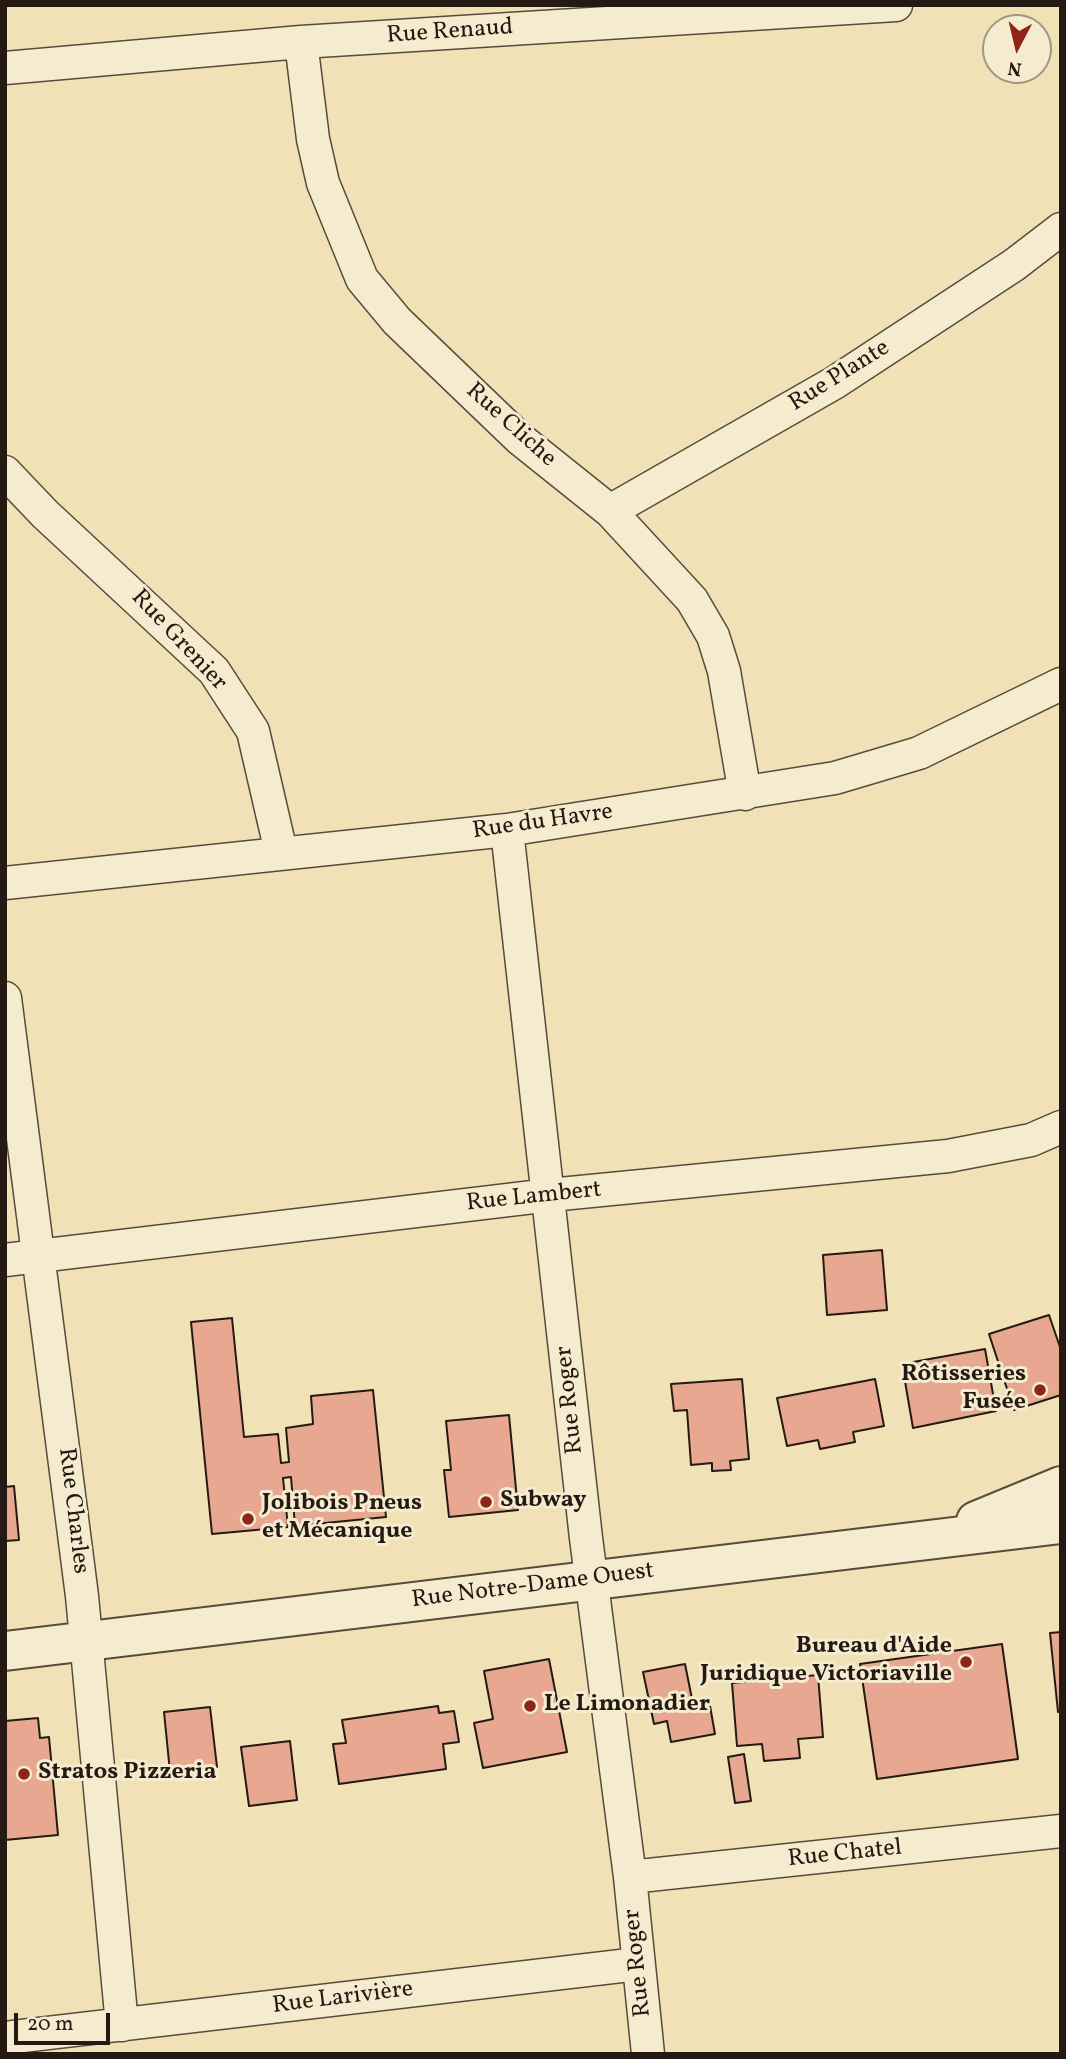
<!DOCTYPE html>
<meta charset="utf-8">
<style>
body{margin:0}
#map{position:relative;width:1066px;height:2059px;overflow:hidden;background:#f0e1b6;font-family:Vollkorn,serif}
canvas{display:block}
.frame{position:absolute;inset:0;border:7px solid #241a13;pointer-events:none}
.north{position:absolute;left:982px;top:14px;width:70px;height:70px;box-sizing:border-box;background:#f5ecd0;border:2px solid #a19884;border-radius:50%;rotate:187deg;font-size:19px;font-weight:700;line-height:28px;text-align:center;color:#241a13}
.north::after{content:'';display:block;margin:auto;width:24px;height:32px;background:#8f2418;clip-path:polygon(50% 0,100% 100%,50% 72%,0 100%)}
.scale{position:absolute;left:14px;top:2013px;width:96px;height:32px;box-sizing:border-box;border:4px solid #241a13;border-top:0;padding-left:9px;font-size:21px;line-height:24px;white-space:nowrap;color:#241a13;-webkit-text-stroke:5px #f5ecd0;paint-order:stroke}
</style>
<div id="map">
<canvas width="1066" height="2059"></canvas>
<div class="frame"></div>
<div class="north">N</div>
<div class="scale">20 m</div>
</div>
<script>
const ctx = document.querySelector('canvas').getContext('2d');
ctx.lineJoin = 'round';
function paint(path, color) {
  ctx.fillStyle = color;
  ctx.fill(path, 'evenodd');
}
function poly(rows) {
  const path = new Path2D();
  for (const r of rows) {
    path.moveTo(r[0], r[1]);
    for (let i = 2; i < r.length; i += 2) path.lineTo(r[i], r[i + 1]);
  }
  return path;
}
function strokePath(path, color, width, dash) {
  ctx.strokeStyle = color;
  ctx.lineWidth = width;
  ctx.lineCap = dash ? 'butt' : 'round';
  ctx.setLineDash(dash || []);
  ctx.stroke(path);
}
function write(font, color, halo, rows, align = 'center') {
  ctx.font = font + ' Vollkorn,serif';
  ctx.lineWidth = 6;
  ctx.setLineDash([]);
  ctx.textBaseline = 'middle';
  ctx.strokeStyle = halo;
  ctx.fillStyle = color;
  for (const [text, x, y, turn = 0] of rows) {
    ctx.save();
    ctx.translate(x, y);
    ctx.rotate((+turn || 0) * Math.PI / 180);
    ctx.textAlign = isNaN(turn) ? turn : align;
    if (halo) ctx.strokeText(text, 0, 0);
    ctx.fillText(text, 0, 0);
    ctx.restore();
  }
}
const building = poly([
 [882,1250,887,1310,827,1315,823,1255,882,1250],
 [1049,1315,1061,1350,1061,1395,1014,1410,989,1334,1049,1315],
 [232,1318,244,1437,278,1434,281,1463,289,1462,286,1428,313,1424,311,1396,373,1390,386,1517,295,1526,291,1477,283,1478,288,1527,212,1534,191,1322,232,1318],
 [985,1349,996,1411,913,1428,902,1364,985,1349],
 [742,1379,749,1459,730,1461,731,1470,712,1471,712,1463,691,1465,687,1410,674,1411,671,1384,742,1379],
 [875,1379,884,1426,853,1432,855,1442,820,1449,818,1440,787,1446,777,1398,875,1379],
 [509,1415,518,1510,449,1517,444,1470,451,1470,446,1421,509,1415],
 [14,1486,19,1540,5,1541,5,1487,14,1486],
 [1061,1632,1061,1712,1058,1712,1050,1633,1061,1632],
 [1002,1644,1018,1759,877,1779,860,1664,1002,1644],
 [549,1659,567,1752,483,1768,474,1723,493,1719,484,1671,549,1659],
 [685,1664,694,1709,710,1706,715,1734,671,1742,667,1721,654,1724,643,1672,685,1664],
 [818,1675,823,1737,798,1739,800,1758,764,1761,762,1744,737,1746,732,1683,818,1675],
 [438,1706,439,1713,454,1711,459,1742,443,1744,446,1769,339,1784,333,1744,346,1743,342,1720,438,1706],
 [210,1707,217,1767,170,1772,164,1712,210,1707],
 [38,1718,40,1738,49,1737,58,1835,5,1840,5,1721,38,1718],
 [290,1741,297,1800,249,1806,241,1747,290,1741],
 [744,1754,751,1801,735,1803,728,1757,744,1754]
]);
paint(building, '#e7a791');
strokePath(building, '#241a13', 2);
const minor = poly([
 [301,42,313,139,323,183,362,279,397,321,520,439,610,511,692,600,713,636,724,671,745,794],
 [5,68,301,42,896,5],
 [5,472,45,514,214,671,253,731,281,852],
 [610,511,834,383,1014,265,1061,229],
 [507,830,586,1538,630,1877,648,2054],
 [5,883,507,830,835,778,919,753,1061,684],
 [5,998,82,1596,122,2025],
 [5,1260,550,1195,948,1156,1031,1140,1061,1127],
 [630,1877,1061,1831],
 [5,2038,638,1964]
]);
const tertiary = poly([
 [976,1521,1061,1486],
 [5,1651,1061,1524]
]);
strokePath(minor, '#574c3c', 35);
strokePath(tertiary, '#574c3c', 42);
strokePath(minor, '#f5ecd0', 32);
strokePath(tertiary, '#f5ecd0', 38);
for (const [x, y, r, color] of [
 [1040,1390,7,"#8f2418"],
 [486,1502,7,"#8f2418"],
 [248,1519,7,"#8f2418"],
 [966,1662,7,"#8f2418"],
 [530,1706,7,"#8f2418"],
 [24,1774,7,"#8f2418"]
]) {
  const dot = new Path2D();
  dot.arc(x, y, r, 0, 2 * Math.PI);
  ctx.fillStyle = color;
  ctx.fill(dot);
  strokePath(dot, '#f5ecd0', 2.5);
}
write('24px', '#241a13', '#f5ecd0', [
 ["Rue Renaud",450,33,-4],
 ["Rue Plante",840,377,-32],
 ["Rue Cliche",510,426,42],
 ["Rue Grenier",178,641,47],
 ["Rue du Havre",543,823,-8],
 ["Rue Lambert",534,1198,-6],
 ["Rue Roger",571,1400,-96],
 ["Rue Charles",72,1511,83],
 ["Rue Notre-Dame Ouest",533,1587,-7],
 ["Rue Chatel",845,1855,-6],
 ["Rue Roger",639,1963,-96],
 ["Rue Larivière",343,1999,-7]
]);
write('bold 24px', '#241a13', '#f5ecd0', [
 ["Rôtisseries",1026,1376,"right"],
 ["Fusée",1026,1404,"right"],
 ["Subway",500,1502],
 ["Jolibois Pneus",262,1505],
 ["et Mécanique",262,1533],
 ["Bureau d'Aide",952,1648,"right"],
 ["Juridique Victoriaville",952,1676,"right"],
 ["Le Limonadier",544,1706],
 ["Stratos Pizzeria",38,1774]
], 'left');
</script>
